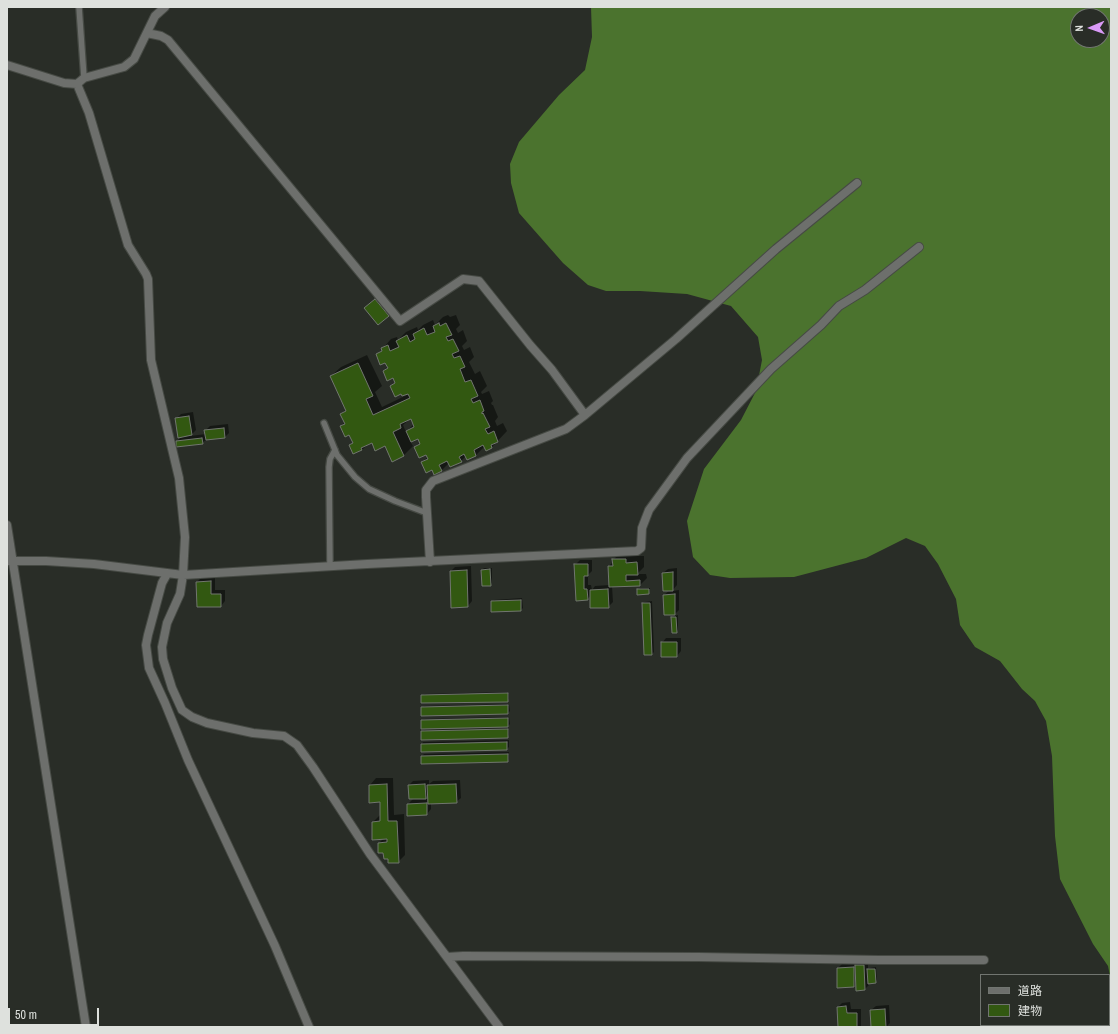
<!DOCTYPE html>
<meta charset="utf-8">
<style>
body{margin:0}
#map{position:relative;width:1118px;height:1034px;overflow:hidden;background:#292d27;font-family:"Archivo Narrow","Noto Sans JP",sans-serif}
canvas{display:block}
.frame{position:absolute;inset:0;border:8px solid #dee1dd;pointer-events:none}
.legend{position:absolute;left:980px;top:974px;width:130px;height:52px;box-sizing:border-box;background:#292d27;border:1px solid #717570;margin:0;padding:5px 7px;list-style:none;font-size:12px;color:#dee1dd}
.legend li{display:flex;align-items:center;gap:8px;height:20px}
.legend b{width:20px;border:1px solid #717570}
.north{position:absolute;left:1070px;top:8px;width:40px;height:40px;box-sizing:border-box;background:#292d27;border:1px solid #717570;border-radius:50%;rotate:268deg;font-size:11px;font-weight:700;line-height:16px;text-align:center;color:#dee1dd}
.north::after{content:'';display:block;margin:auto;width:14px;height:18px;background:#d99af7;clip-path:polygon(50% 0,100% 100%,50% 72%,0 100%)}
.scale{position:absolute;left:8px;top:1008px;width:91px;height:18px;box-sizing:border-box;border:2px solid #dee1dd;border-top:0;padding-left:5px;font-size:12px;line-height:14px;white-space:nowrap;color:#dee1dd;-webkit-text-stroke:3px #292d27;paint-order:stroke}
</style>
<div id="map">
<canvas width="1118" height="1034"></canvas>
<div class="frame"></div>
<ul class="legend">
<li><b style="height:5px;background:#6d6f6c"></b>道路</li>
<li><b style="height:11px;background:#325811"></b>建物</li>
</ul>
<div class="north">N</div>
<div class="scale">50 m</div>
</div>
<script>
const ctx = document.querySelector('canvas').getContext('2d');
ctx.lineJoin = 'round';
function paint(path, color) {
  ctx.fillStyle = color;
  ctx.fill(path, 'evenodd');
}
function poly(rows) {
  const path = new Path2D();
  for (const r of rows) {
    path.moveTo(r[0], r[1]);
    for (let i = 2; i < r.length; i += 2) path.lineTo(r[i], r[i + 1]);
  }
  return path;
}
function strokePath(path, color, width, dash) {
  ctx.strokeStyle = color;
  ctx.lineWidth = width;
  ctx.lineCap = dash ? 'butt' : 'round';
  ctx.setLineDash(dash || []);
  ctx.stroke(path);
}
paint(poly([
 [591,7,1111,7,1111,981,1108,966,1093,944,1060,879,1055,836,1052,756,1046,721,1035,701,1022,689,1000,661,975,647,960,625,956,599,938,564,925,546,906,538,866,558,794,577,730,578,710,575,693,557,687,521,704,469,741,420,756,391,762,360,758,337,731,306,687,294,640,291,606,291,588,285,563,263,519,213,511,183,510,164,519,142,559,95,585,70,592,37],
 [1078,16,1102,16,1102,40,1078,40]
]), '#4b732e');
paint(poly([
 [380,295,393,311,388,315,370,303],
 [448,315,450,317,456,315,460,325,456,329,458,333,463,330,467,341,462,346,464,350,470,347,474,357,469,362,475,374,480,371,487,386,481,392,482,394,489,391,493,401,491,403,492,405,493,405,498,417,495,421,497,426,503,423,507,431,492,447,485,446,476,455,468,459,466,456,461,461,449,463,441,471,433,469,422,462,428,457,426,453,415,447,420,442,418,437,410,441,413,446,403,456,386,445,372,442,368,444,362,450,354,453,350,445,354,442,350,433,341,426,345,422,342,414,346,409,331,376,341,367,367,355,382,386,375,392,382,407,409,394,408,392,401,393,391,386,396,381,394,377,384,371,388,366,386,361,377,355,391,339,397,337,398,340,406,332,417,327,418,330,423,325,433,320,435,325,443,317],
 [411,418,414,424,406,432,403,425],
 [193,412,196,430,190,436,206,434,206,430,210,426,228,424,229,433,225,437,207,439,202,443,177,441,182,436,176,419,181,414],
 [620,553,632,553,632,556,644,556,644,567,637,574,646,574,647,578,640,585,612,586,613,602,608,607,591,596,587,599,575,565,580,560,592,560,592,571,588,575,588,585,591,585,592,590,595,586,610,585,609,566,613,562,613,560],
 [471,566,472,601,468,606,451,571,455,567],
 [484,568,492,568,492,583,490,585,482,570],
 [677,568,677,585,672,591,679,590,679,610,675,614,664,595,670,590,663,573,668,569],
 [215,577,215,590,225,590,225,601,221,606,197,582,201,578],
 [640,588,650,588,650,591,648,593,638,590],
 [522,598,523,608,521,610,492,602,494,600],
 [652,601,654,652,652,654,643,603,645,602],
 [678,615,678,630,676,632,672,618,674,616],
 [666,638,681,638,681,651,677,656,662,643],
 [509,692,509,699,507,701,422,696,424,694],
 [509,704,510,711,508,713,422,708,424,706],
 [509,717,510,724,508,726,422,720,424,719],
 [509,728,509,735,507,737,422,732,424,730],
 [509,740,509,747,507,749,422,751,422,744,423,742],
 [509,752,509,759,508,761,422,756,424,754],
 [376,778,393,778,394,815,404,814,405,855,398,862,389,858,379,843,383,839,373,822,380,815,381,815,381,801,370,785],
 [429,780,429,784,433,781,460,780,461,798,456,802,431,803,431,809,427,814,408,804,414,798,409,785,413,781],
 [429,794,429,799,424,799],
 [868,961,868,969,870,968,876,967,877,980,875,982,869,983,869,985,865,989,857,990,857,983,854,986,838,968,842,964,858,963],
 [850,1002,851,1009,861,1009,861,1027,839,1027,838,1007,842,1003],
 [889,1005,890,1023,886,1027,872,1027,871,1010,876,1006]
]), '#0007');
const building = poly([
 [375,299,389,316,378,325,364,308,375,299],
 [439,323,440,326,446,323,452,335,446,337,448,341,453,339,459,351,452,354,454,358,460,356,465,367,460,369,465,382,471,380,478,396,471,399,473,403,480,400,484,411,482,412,482,414,483,413,490,427,485,429,488,434,494,431,498,442,491,445,492,448,486,451,483,445,474,450,476,456,467,460,464,454,459,457,462,462,450,467,447,461,439,465,442,471,434,475,432,470,426,473,421,462,428,459,426,455,419,458,414,447,420,444,418,439,411,442,406,431,414,427,411,419,400,424,401,428,393,432,404,456,392,462,385,446,375,451,372,443,361,448,362,450,353,454,349,445,353,443,349,435,345,437,340,426,345,424,340,414,346,411,330,376,358,363,373,396,366,399,373,415,410,398,408,394,402,396,401,394,395,397,390,386,395,383,393,378,387,381,383,371,388,368,385,363,380,365,376,354,382,351,381,348,388,345,390,351,399,347,396,341,407,335,410,342,415,339,413,334,424,328,427,335,435,332,433,326,439,323],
 [189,416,192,435,178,438,175,418,189,416],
 [224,428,225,438,206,440,204,430,224,428],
 [202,438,203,444,176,447,176,441,202,438],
 [612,559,626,559,626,563,637,562,638,575,626,575,626,581,640,580,640,586,609,587,608,566,613,566,612,559],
 [574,564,588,564,588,576,584,576,584,589,587,589,588,600,576,601,574,564],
 [490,569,491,586,482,586,481,570,490,569],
 [467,570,468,607,451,608,450,571,467,570],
 [673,572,673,591,663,591,662,573,673,572],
 [211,581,211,594,221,594,221,607,197,607,196,582,211,581],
 [608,589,609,608,590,608,590,590,608,589],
 [637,589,649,589,649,594,637,595,637,589],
 [675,594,675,615,664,615,663,595,675,594],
 [521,600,521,611,491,612,491,601,521,600],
 [642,603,650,603,652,655,644,655,642,603],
 [671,617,676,617,677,633,672,633,671,617],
 [661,642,677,642,677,657,661,657,661,642],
 [508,693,508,702,421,703,421,695,508,693],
 [508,705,508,714,421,716,421,707,508,705],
 [508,718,508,727,421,729,421,720,508,718],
 [508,729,508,738,421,740,421,731,508,729],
 [507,742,507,750,421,752,421,744,507,742],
 [508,754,508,762,421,764,421,756,508,754],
 [387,784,388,821,397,821,399,863,388,863,388,859,384,859,383,853,378,853,378,843,387,842,387,839,372,840,372,822,380,821,380,802,369,803,369,785,387,784],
 [425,784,426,799,409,799,408,785,425,784],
 [456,784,457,803,428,804,427,785,456,784],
 [427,803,427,815,407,816,407,804,427,803],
 [855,965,864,965,865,990,856,991,855,965],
 [854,967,854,987,837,988,837,968,854,967],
 [867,969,875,969,876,983,868,984,867,969],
 [846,1006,847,1013,857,1013,857,1027,838,1027,837,1007,846,1006],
 [885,1009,886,1027,871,1027,870,1010,885,1009]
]);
paint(building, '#325811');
strokePath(building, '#71766f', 1);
const service = poly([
 [79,7,84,78],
 [324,423,337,455,355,477,369,489,395,501,427,513],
 [330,567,329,467,330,459,335,450]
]);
const minor = poly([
 [147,33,161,36,168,40,400,321,463,279,479,281,530,345,552,370,585,415],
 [7,65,64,83,77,84],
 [77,84,89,113,128,245,146,274,148,279,151,360,179,478,185,537,183,575,180,594,167,623,162,647,163,659,172,688,182,710,192,717,207,723,253,733,284,736,297,745,313,767,370,854,499,1027],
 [77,84,84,78,124,67,134,59,155,16,165,7],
 [7,525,86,1027],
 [7,561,46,561,94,564,183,575,367,564,637,551,641,548,642,528,649,510,687,458,771,369,821,325,839,306,865,290,919,247],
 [430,562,426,497,426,490,433,481,566,429,585,415,676,339,776,249,857,183],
 [167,574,162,583,148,635,146,645,149,668,165,703,188,760,275,946,309,1027],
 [447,957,463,956,698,957,879,960,984,960]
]);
strokePath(service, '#464a44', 8);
strokePath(minor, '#464a44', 10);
strokePath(service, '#6d6f6c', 5.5);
strokePath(minor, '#6d6f6c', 8);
</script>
